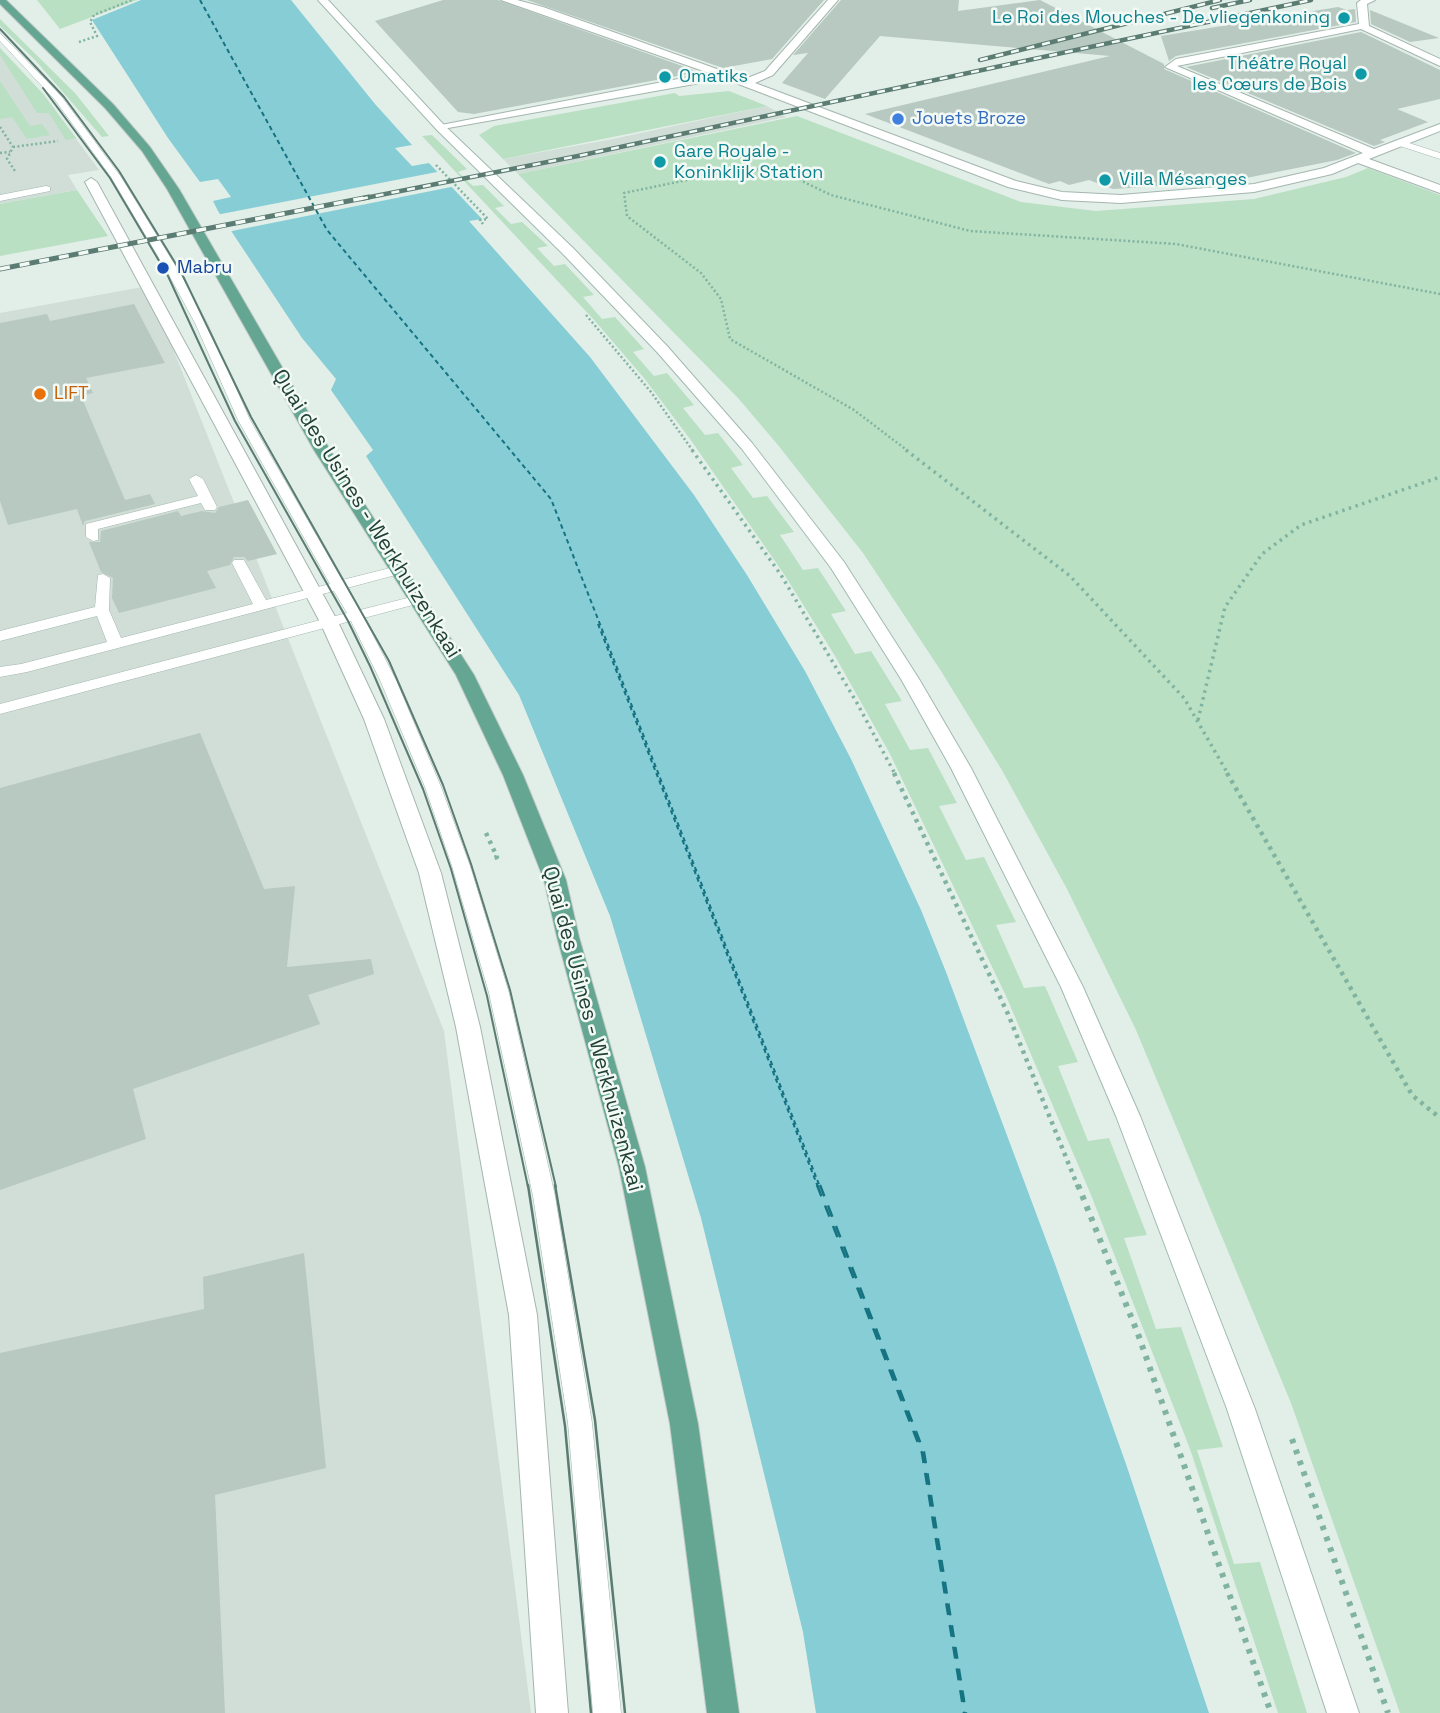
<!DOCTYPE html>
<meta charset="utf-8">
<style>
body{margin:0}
canvas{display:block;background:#e2eee8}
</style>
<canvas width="1440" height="1713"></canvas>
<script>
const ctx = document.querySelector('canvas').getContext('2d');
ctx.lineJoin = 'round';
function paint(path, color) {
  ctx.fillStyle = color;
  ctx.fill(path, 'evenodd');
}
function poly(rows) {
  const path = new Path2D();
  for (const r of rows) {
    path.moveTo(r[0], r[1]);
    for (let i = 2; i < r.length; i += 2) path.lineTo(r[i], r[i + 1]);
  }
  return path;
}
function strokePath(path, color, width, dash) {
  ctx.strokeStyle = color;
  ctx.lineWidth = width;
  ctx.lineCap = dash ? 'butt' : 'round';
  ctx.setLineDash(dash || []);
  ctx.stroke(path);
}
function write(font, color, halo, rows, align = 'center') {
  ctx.font = font + ' "Space Grotesk",sans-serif';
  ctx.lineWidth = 5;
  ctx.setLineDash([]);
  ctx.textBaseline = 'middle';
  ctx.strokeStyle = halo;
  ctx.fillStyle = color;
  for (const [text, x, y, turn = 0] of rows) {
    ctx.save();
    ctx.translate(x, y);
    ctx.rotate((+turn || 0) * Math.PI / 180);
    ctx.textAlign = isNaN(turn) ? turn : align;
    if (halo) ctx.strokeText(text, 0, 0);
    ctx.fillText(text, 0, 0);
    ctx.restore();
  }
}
paint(poly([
 [0,48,44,95,99,170,68,175,77,190,0,204],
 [767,106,786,117,518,174,503,159,613,139],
 [148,286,444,1031,531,1713,0,1713,0,313]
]), '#d0ded7');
paint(poly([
 [37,0,137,0,60,29],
 [0,19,75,93,109,136,102,137,35,60,0,26],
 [0,48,44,95,76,138,66,140,49,113,37,113,0,55],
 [0,81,30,126,42,124,50,135,27,139,12,117,0,119],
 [729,91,767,106,503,159,479,135,494,126,675,93,679,96],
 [797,116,1021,202,1096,211,1254,199,1346,177,1368,168,1440,195,1440,1713,1400,1713,1291,1403,1136,1030,1067,889,1003,772,941,671,863,553,778,445,738,398,518,174],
 [432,135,467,169,458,172,473,186,483,185,504,206,495,208,511,224,522,222,548,246,537,248,554,266,565,264,594,295,583,297,602,319,615,317,644,349,633,352,654,376,667,373,694,405,683,408,705,435,718,433,743,465,731,468,753,498,767,496,794,532,780,535,803,570,818,568,846,611,831,614,855,654,871,651,902,701,885,704,910,750,928,748,957,803,939,806,966,860,984,857,1016,922,996,925,1024,988,1045,986,1078,1062,1058,1066,1088,1141,1109,1138,1147,1235,1124,1238,1156,1329,1181,1327,1223,1447,1197,1450,1234,1564,1260,1562,1307,1713,1278,1713,1190,1449,1091,1195,1006,996,890,754,835,656,784,574,690,439,644,378,595,321,422,136],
 [77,190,108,236,0,256,0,204]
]), '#bae0c3');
paint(poly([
 [141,0,291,0,375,104,412,145,395,148,412,166,429,163,482,219,469,221,590,357,694,495,747,575,805,671,851,759,921,910,946,972,1055,1264,1126,1464,1209,1713,816,1713,803,1632,701,1218,610,916,519,695,366,456,373,450,331,390,336,379,302,338,218,211,213,201,231,197,218,179,200,182,168,138,92,20]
]), '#87cdd6');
paint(poly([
 [442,171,456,186,227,232,216,215]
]), '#e2eee8');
strokePath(poly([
 [200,0,327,230,551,499,820,1187],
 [598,624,818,1187]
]), '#167381', 2, [4.5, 3.5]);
strokePath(poly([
 [817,1185,922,1453,964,1713],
 [820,1185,924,1452,966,1713]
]), '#167381', 2.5, [12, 10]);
paint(poly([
 [443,0,498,0,699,72,474,114,458,112,375,21],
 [527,0,824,0,772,59,723,68],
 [841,0,959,0,958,11,1040,0,1164,64,1164,69,1356,153,1337,160,1226,182,1113,189,1089,180,1069,185,1060,181,1049,184,865,114,1110,56,880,36,825,99,782,83,808,53,793,55],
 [1338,7,1347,10,1355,9,1356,22,1176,56,1169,61,1161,36],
 [1370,10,1439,38,1410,42,1371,24],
 [1361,32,1440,70,1440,99,1397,109,1428,122,1380,140,1385,142,1374,146,1186,67],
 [134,304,165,363,86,378,93,393,81,396,125,500,150,494,155,504,85,521,83,526,77,509,8,525,0,501,0,323,47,314,50,321],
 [248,500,277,554,248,561,244,557,234,557,230,565,207,571,216,588,119,613,112,598,113,578,101,572,89,542,100,542,101,531,178,511,181,516,202,511,215,513,219,507],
 [200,733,264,889,295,886,287,967,371,959,374,974,308,995,320,1024,133,1089,146,1139,0,1190,0,788],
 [304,1253,326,1468,215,1495,225,1713,0,1713,0,1353,204,1309,203,1277]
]), '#b7c9c1');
const service = poly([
 [0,33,61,96,121,177,181,275,207,323,250,420,342,580,398,566,405,570,403,573,347,588,360,610,419,595,426,599,424,602,364,618,396,680,441,787,470,866,509,993,555,1196,592,1423,621,1713,593,1713,568,1423,533,1196,489,993,452,866,425,787,380,680,351,621,0,714,0,704,347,613,334,591,27,672,0,677,0,667,21,664,107,642,97,616,0,641,0,631,95,607,98,575,103,574,110,578,109,610,121,638,253,604,232,563,234,560,244,560,266,600,330,584,238,420,195,323,169,275,111,177,55,100,0,41,0,33],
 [1400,140,1440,153,1440,159,1397,145,1395,143,1400,140],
 [46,186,50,187,50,191,0,201,0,195,46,186],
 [196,475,203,479,217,507,215,510,205,510,201,503,98,529,98,540,93,541,86,537,86,524,198,496,189,479,196,475]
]);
const minor = poly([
 [501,0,517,0,543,7,745,79,765,71,828,0,838,0,773,75,755,83,1016,181,1062,192,1121,195,1254,184,1324,168,1363,153,1165,67,1176,59,1359,24,1357,3,1361,0,1375,0,1367,4,1369,26,1440,59,1440,66,1361,29,1177,66,1374,149,1440,124,1440,131,1369,159,1440,185,1440,193,1358,163,1332,174,1254,192,1121,203,1062,200,1008,187,720,77,700,83,437,130,437,126,441,125,709,73,501,0],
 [91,178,97,182,338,622,384,719,441,873,480,1027,537,1315,568,1713,536,1713,509,1315,456,1027,419,873,364,719,320,622,85,182,91,178]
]);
const secondary = poly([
 [318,0,328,0,445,126,573,248,667,346,752,443,844,562,919,679,971,768,1083,987,1140,1116,1255,1409,1359,1713,1327,1713,1227,1409,1116,1116,1061,987,951,768,901,679,831,568,742,449,657,352,563,254,437,130,318,0]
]);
const primary = poly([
 [0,0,6,0,113,104,150,147,179,189,330,450,474,675,523,775,566,880,579,937,645,1167,698,1424,739,1713,707,1713,670,1424,619,1167,557,937,544,880,503,775,456,675,314,450,167,189,142,151,105,108,0,4,0,0]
]);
strokePath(service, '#a4b6af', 1);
strokePath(minor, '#a4b6af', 2);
strokePath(secondary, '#a0bab0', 2);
strokePath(primary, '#c1cac7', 2);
strokePath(poly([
 [79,42,97,36,90,22,94,15,132,0],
 [0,127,13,147,7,159,15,171],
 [13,147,58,141],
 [0,153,10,152],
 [436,165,488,219],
 [483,224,480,220,487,219],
 [586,315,651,392,693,451],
 [908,451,854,410,730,339,721,299,701,273,627,216,624,193,745,168,783,172,831,195,970,231,1176,244,1440,294]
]), '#81b3a1', 2.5, [2, 2.5]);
strokePath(poly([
 [692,450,781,575,857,703,895,774],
 [906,450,1070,576,1184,698,1228,774],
 [1198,720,1225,607,1262,554,1301,525,1440,477]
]), '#81b3a1', 3.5, [2.5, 4.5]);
strokePath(poly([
 [894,773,1008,1014,1078,1187],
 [1227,773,1412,1095,1440,1118],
 [486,833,497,857,490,859]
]), '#81b3a1', 4.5, [3.5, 5]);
strokePath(poly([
 [1078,1185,1138,1334,1271,1713],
 [1292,1439,1388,1713]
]), '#81b3a1', 6, [4.5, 7]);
paint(service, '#fff');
paint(minor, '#fff');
paint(secondary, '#fff');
paint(primary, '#64a692');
strokePath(poly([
 [0,29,64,97,119,171,182,274,251,417,389,661,443,785,471,864,510,990,556,1187],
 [43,88,110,178,168,276,235,421,348,621,370,666,423,789,451,869,487,996,528,1187]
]), '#5b7c72', 2);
strokePath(poly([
 [528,1185,565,1426,591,1713],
 [555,1185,595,1420,625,1713]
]), '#5b7c72', 2.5);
const railFar1 = poly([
 [1212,8,1250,0],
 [980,60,1220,0],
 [360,199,578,156,1311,0]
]);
const rail = poly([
 [0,269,369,197]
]);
strokePath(railFar1, '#5b7c72', 4.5);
strokePath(rail, '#5b7c72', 5);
strokePath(railFar1, '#f3faf6', 2.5, [8]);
strokePath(rail, '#f3faf6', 3.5, [10]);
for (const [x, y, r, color] of [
 [1344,18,7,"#0f9aa8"],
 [1361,74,7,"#0f9aa8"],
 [665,77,7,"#0f9aa8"],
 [898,119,7,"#3f7fe0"],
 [660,162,7,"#0f9aa8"],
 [1105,180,7,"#0f9aa8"],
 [163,268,7,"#1a4fb4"],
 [40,394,7,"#e8710a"]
]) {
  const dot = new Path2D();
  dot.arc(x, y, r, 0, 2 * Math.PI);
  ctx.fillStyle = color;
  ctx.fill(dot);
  strokePath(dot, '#f3faf6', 2.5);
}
write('18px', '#0d838f', '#f3faf6', [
 ["Le Roi des Mouches - De vliegenkoning",1330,18,"right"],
 ["Théâtre Royal",1347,64,"right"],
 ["les Cœurs de Bois",1347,85,"right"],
 ["Omatiks",679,77],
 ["Gare Royale -",674,152],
 ["Koninklijk Station",674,173],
 ["Villa Mésanges",1119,180]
], 'left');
write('18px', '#366cbe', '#f3faf6', [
 ["Jouets Broze",912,119]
], 'left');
write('18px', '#164399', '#f3faf6', [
 ["Mabru",177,268]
], 'left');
write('18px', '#c56008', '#f3faf6', [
 ["LIFT",54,394]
], 'left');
write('21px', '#214036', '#f3faf6', [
 ["Quai des Usines - Werkhuizenkaai",366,514,58],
 ["Quai des Usines - Werkhuizenkaai",592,1029,75]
]);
</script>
